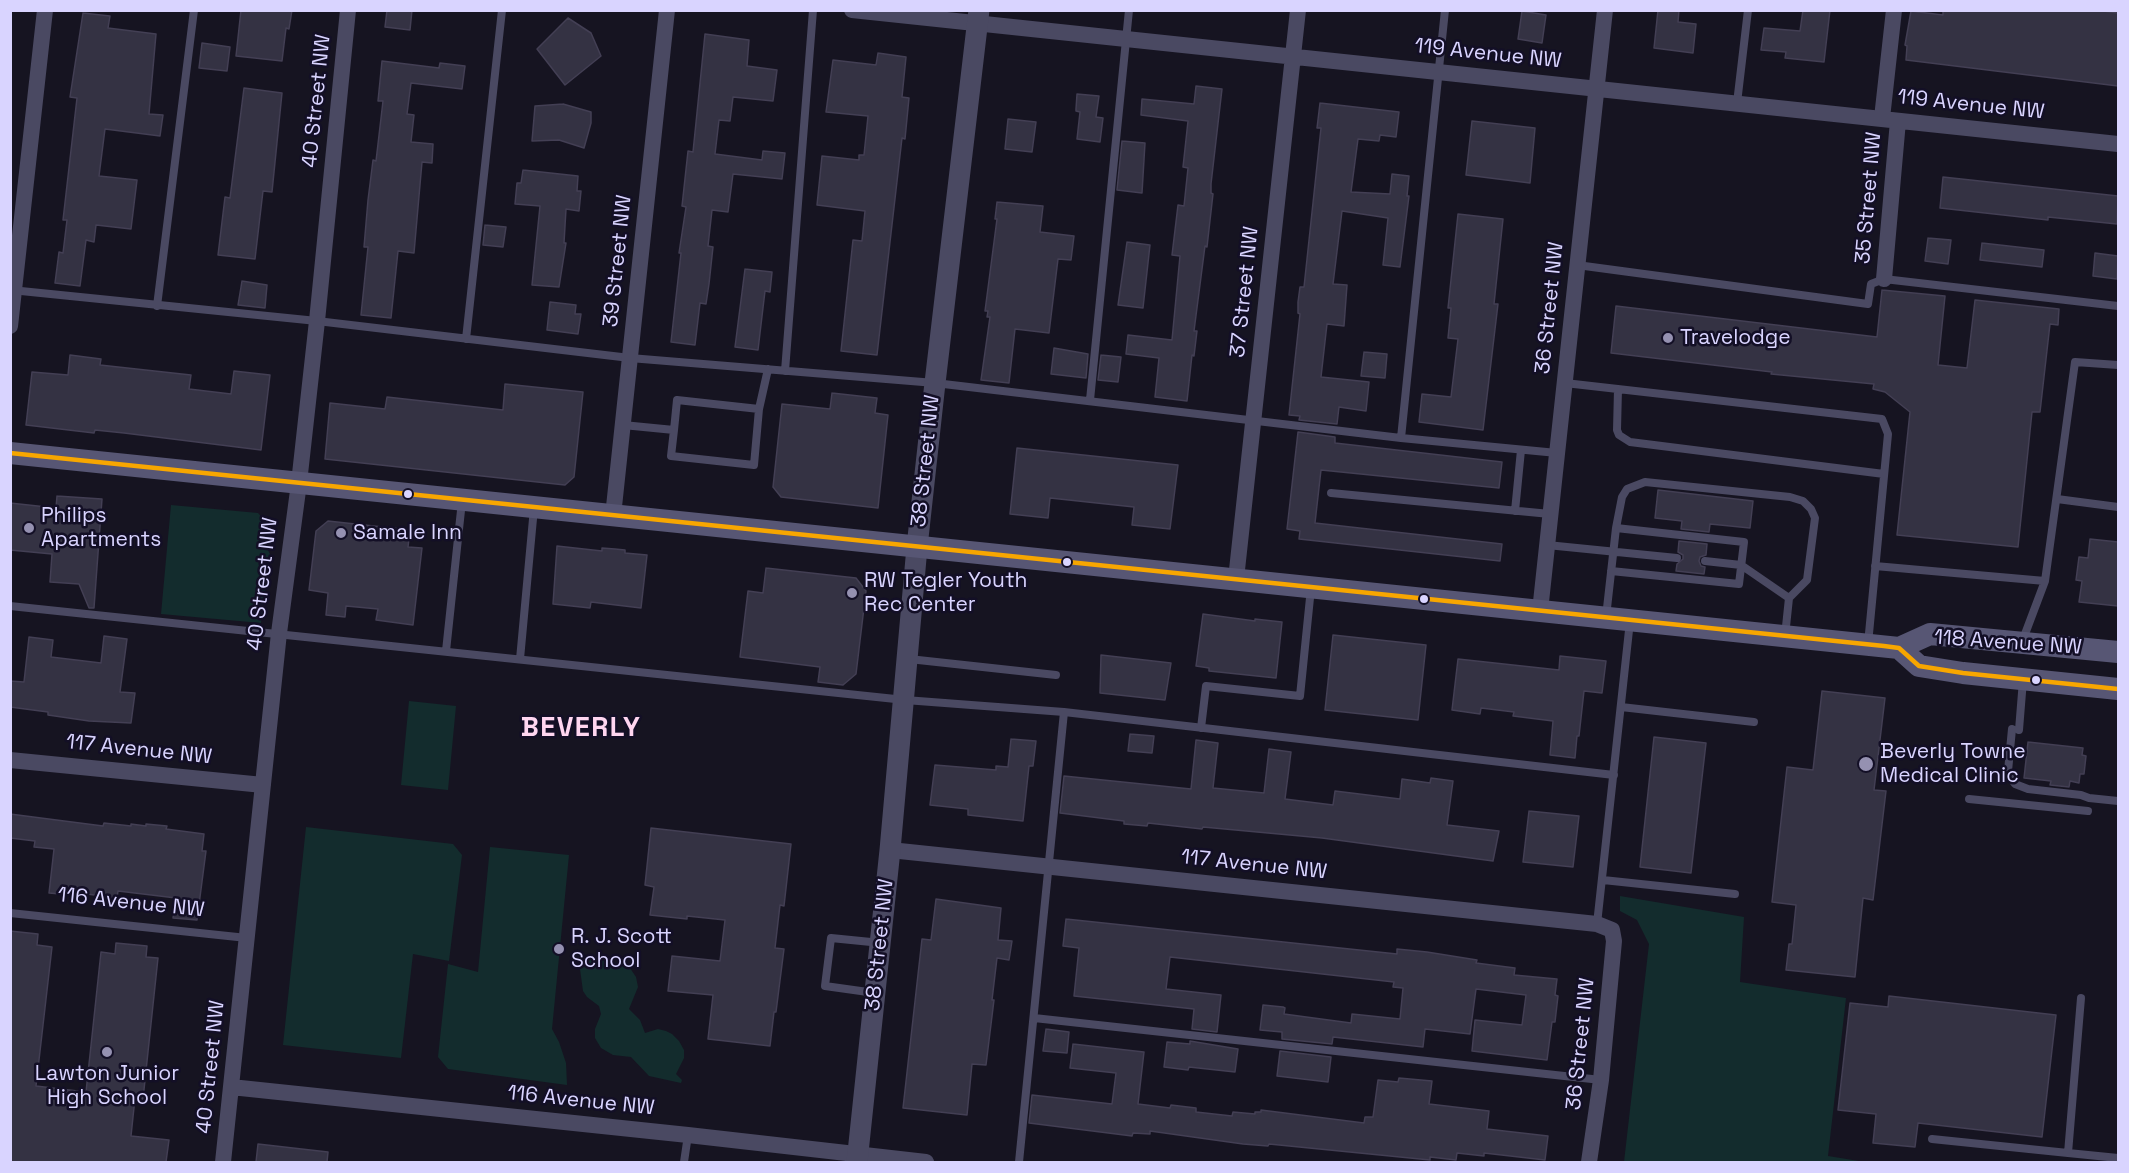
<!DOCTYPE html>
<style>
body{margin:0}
#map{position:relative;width:2129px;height:1173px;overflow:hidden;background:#161421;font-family:"Space Grotesk",sans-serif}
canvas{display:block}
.frame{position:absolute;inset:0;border:12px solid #d9d4ff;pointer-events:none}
</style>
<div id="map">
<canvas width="2129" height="1173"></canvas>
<div class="frame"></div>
</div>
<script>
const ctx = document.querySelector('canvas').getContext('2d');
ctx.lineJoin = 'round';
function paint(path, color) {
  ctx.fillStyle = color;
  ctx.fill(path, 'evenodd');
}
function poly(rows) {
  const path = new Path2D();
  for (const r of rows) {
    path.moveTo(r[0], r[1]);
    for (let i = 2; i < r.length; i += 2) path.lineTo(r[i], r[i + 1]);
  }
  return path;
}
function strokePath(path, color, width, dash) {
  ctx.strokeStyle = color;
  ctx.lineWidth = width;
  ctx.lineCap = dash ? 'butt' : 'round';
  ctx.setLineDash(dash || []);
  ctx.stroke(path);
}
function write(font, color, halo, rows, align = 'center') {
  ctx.font = font + ' "Space Grotesk",sans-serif';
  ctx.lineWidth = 5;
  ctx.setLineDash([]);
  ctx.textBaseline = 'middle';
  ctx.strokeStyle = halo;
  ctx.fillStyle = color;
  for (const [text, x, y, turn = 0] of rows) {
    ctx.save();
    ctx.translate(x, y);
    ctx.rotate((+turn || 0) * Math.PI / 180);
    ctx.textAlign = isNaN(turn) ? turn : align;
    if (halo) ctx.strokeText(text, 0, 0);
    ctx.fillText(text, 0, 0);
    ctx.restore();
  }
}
paint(poly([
 [171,505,258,513,267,523,264,543,270,554,261,623,161,614],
 [409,701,456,706,448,790,401,785],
 [306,827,453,844,462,855,449,961,413,954,401,1058,283,1045],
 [490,847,569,855,552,1029,559,1042,566,1063,567,1085,448,1069,438,1057,448,964,478,972],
 [1620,896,1744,917,1740,982,1846,998,1828,1156,1865,1162,1624,1162,1649,944,1637,920,1620,911],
 [592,959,623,964,630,968,636,977,638,987,629,1009,640,1020,645,1033,658,1029,666,1031,672,1034,679,1041,684,1050,684,1058,676,1074,682,1080,681,1083,649,1076,631,1057,613,1055,601,1048,595,1038,595,1029,601,1014,599,1006,587,997,583,991,580,969,583,962]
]), '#132c2d');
const building = poly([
 [241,10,292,10,289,29,286,28,282,61,236,56,241,10],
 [387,10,412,10,410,30,385,27,387,10],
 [1658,10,1679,10,1678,22,1696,24,1693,53,1654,48,1658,10],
 [1803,10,1830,10,1824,62,1785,58,1786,52,1761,50,1764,28,1800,31,1803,10],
 [1943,10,2096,10,2118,13,2118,86,1906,60,1907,46,1905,45,1911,11,1943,15,1943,10],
 [1522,11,1546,15,1542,43,1518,39,1522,11],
 [83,13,110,16,108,28,156,34,149,114,163,115,160,136,105,129,99,176,137,180,131,229,96,225,94,242,86,240,80,286,55,283,59,252,63,253,67,220,63,220,77,98,70,97,83,13],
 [568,18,591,33,601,56,565,85,537,49,568,18],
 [705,34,749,40,747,66,777,70,773,101,733,97,730,121,719,120,715,154,762,160,763,151,785,153,782,179,733,174,728,212,712,210,708,246,713,247,709,284,706,304,700,303,695,345,671,342,681,253,679,253,686,207,682,206,688,151,693,152,705,34],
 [202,43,230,47,227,71,199,68,202,43],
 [878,53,906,57,902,97,909,98,905,139,902,138,877,355,841,351,853,240,862,241,865,211,817,205,822,156,859,160,859,155,864,155,868,116,826,112,833,60,876,65,878,53],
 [382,61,439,68,440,63,465,66,462,89,411,83,407,114,414,115,411,142,433,144,432,163,422,162,414,253,398,251,391,318,361,315,368,247,364,247,368,200,373,160,376,161,383,101,378,101,382,61],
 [1196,86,1222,89,1211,184,1211,193,1213,194,1207,247,1205,246,1194,331,1197,331,1194,356,1192,355,1187,401,1155,397,1159,358,1126,354,1128,335,1172,340,1180,256,1172,255,1178,205,1184,206,1188,168,1183,167,1188,121,1141,115,1142,99,1194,104,1196,86],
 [244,88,282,93,272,192,263,191,255,259,218,255,225,197,230,198,244,88],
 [1077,94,1099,96,1096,117,1103,118,1100,142,1077,139,1080,112,1076,111,1076,109,1077,94],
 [1320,103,1399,112,1396,137,1380,135,1379,141,1358,139,1351,192,1390,194,1392,174,1409,176,1407,196,1409,196,1400,267,1383,265,1388,218,1342,211,1333,284,1347,285,1344,326,1327,324,1321,377,1369,382,1366,411,1339,407,1337,424,1299,420,1300,416,1289,415,1300,314,1298,313,1298,302,1300,287,1304,287,1321,128,1317,128,1320,103],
 [563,104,591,112,591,123,584,148,559,140,532,141,535,106,563,104],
 [1008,119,1036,122,1032,152,1005,149,1008,119],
 [1472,121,1535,128,1530,183,1466,175,1472,121],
 [1122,141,1145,143,1142,193,1117,190,1122,141],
 [523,170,578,176,577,191,581,191,579,211,566,209,564,243,566,243,559,287,532,285,540,206,515,204,517,183,521,183,523,170],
 [1943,177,2118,196,2117,224,2048,217,2048,220,1940,208,1943,177],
 [997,202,1043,206,1040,232,1074,236,1071,260,1058,259,1049,333,1015,329,1009,383,981,380,990,317,987,317,988,311,985,311,997,219,995,219,997,202],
 [1458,214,1503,219,1494,304,1498,304,1483,430,1419,422,1422,394,1451,397,1458,339,1448,338,1451,308,1448,308,1458,214],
 [485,225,506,227,503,247,483,245,485,225],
 [1928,238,1951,240,1948,264,1925,261,1928,238],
 [1127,242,1150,245,1143,308,1118,305,1127,242],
 [1982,243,2044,250,2042,267,1980,260,1982,243],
 [2095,253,2118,256,2117,279,2093,276,2095,253],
 [745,269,772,272,770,292,765,291,758,350,735,347,745,269],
 [242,281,267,285,265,308,238,305,242,281],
 [1882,290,1945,296,1938,365,1967,368,1975,300,2059,309,2058,325,2050,324,2040,412,2032,412,2018,547,1897,535,1910,412,1885,392,1873,389,1874,384,1771,374,1772,372,1611,353,1616,306,1877,337,1882,290],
 [550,302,576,305,575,314,581,314,578,334,547,330,550,302],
 [1054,348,1088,354,1086,378,1051,374,1054,348],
 [1364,352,1387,354,1385,378,1361,376,1364,352],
 [70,355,101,359,100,365,191,375,189,389,231,394,234,371,270,375,261,450,124,433,95,430,94,433,26,425,32,372,68,375,70,355],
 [1101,355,1121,357,1118,382,1098,380,1101,355],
 [505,384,583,392,574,477,565,485,325,459,330,403,385,409,387,397,503,410,505,384],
 [832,393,877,398,875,413,888,415,878,508,781,497,773,487,782,404,830,409,832,393],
 [1298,432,1335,437,1335,443,1502,462,1499,488,1321,470,1315,523,1502,544,1500,561,1299,539,1300,531,1287,529,1298,432],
 [1017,448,1178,465,1170,529,1132,525,1134,507,1050,498,1048,518,1010,514,1017,448],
 [1658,490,1753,501,1750,528,1710,524,1709,532,1681,529,1682,521,1655,518,1658,490],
 [57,496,102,499,94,608,89,608,79,584,50,582,52,554,10,550,10,503,56,508,57,496],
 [328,521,410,530,408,547,422,548,413,625,376,620,378,609,346,606,345,617,326,615,328,593,309,590,316,531,328,521],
 [2090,539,2118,542,2118,606,2079,602,2082,581,2076,580,2079,557,2088,558,2090,539],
 [1679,541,1707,544,1706,555,1700,557,1699,561,1701,566,1705,567,1704,574,1676,571,1677,564,1683,559,1683,555,1678,552,1679,541],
 [557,546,602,551,602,548,615,549,625,550,625,553,647,555,641,608,591,602,590,608,553,604,557,546],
 [766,568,856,578,866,591,856,674,843,685,818,682,820,667,740,657,748,591,763,593,766,568],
 [1203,614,1255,621,1255,619,1282,622,1276,678,1209,671,1209,668,1196,666,1203,614],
 [1333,635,1426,645,1418,720,1325,710,1333,635],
 [104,636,127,639,120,692,135,693,131,723,89,721,48,715,48,712,10,707,10,681,24,682,29,637,53,640,51,657,101,663,104,636],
 [1101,655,1171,663,1165,700,1100,693,1101,655],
 [1560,656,1606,661,1602,693,1584,691,1579,736,1577,736,1575,758,1550,755,1553,721,1513,716,1514,712,1481,708,1480,714,1452,710,1458,659,1559,670,1560,656],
 [1822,691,1885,698,1874,790,1886,791,1873,900,1863,898,1855,977,1786,970,1789,944,1792,944,1796,905,1772,902,1787,767,1813,770,1822,691],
 [1130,734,1154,736,1152,753,1128,751,1130,734],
 [1654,737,1706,743,1691,873,1640,867,1654,737],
 [1011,739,1036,741,1033,766,1029,766,1023,821,968,815,968,809,930,805,935,765,996,770,996,766,1008,767,1011,739],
 [1196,740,1218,743,1213,788,1264,793,1269,749,1291,752,1285,799,1333,805,1335,791,1400,799,1402,779,1430,783,1431,778,1453,781,1447,825,1499,831,1493,861,1322,838,1203,827,1202,829,1148,823,1147,826,1124,824,1124,821,1060,813,1064,776,1191,789,1196,740],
 [2028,742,2083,748,2082,755,2086,756,2084,774,2080,774,2079,783,2070,781,2069,787,2050,785,2051,781,2024,778,2028,742],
 [1529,811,1579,816,1573,867,1523,862,1529,811],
 [10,814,103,826,104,823,131,826,131,824,146,826,146,824,167,826,166,829,204,834,202,851,206,851,197,920,173,918,176,898,118,891,117,898,72,892,72,895,49,893,54,849,34,847,35,841,10,838,10,814],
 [651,828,791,844,784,906,780,905,775,948,784,949,776,1012,774,1012,770,1046,708,1039,713,995,668,991,672,956,720,961,725,920,687,916,687,919,650,915,654,887,645,885,651,828],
 [936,899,1001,908,998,940,1012,941,1009,960,997,958,992,1000,994,1000,986,1065,972,1064,967,1115,903,1108,922,939,931,940,936,899],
 [1066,919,1397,954,1397,949,1427,952,1477,960,1476,963,1515,968,1514,975,1557,979,1555,995,1558,996,1555,1022,1552,1022,1547,1060,1472,1051,1475,1020,1522,1025,1526,995,1476,989,1470,1034,1425,1029,1423,1047,1333,1037,1332,1044,1282,1039,1282,1032,1260,1030,1263,1005,1283,1007,1285,1008,1284,1014,1351,1023,1352,1014,1400,1019,1403,988,1393,987,1394,982,1170,957,1166,989,1221,995,1217,1032,1192,1029,1194,1009,1074,996,1079,948,1063,946,1066,919],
 [10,931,38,934,37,945,52,947,36,1086,86,1092,101,952,115,954,116,943,147,946,146,957,158,958,143,1099,135,1098,131,1136,169,1140,166,1162,10,1162,10,931],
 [1889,996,2056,1015,2042,1137,1918,1123,1915,1147,1873,1143,1876,1114,1838,1110,1850,1003,1888,1007,1889,996],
 [1046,1029,1069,1032,1067,1053,1043,1051,1046,1029],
 [1190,1041,1238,1049,1235,1072,1189,1067,1188,1070,1164,1067,1167,1042,1190,1044,1190,1041],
 [1073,1044,1144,1052,1138,1104,1170,1108,1171,1105,1196,1108,1196,1112,1232,1116,1233,1112,1255,1114,1255,1112,1261,1112,1261,1110,1364,1123,1365,1117,1373,1117,1378,1080,1398,1082,1399,1078,1432,1081,1429,1104,1489,1111,1487,1129,1548,1136,1545,1160,1484,1153,1484,1156,1457,1153,1456,1160,1430,1157,1430,1160,1269,1144,1268,1146,1243,1144,1150,1131,1150,1134,1133,1133,1132,1136,1029,1123,1032,1095,1112,1104,1116,1073,1070,1068,1073,1044],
 [1280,1051,1331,1057,1328,1082,1277,1076,1280,1051],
 [258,1144,328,1152,327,1162,256,1162,258,1144]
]);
paint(building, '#343243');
strokePath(building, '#433f54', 1.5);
strokePath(poly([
 [1737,103,1748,10],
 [1577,265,1868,304,1871,284,1884,279,2118,306],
 [11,290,317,321,630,358,935,383,1401,438,1557,453],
 [157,306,194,10],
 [466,339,502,10],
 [785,371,813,10],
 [1565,383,1882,419,1888,434,1868,644],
 [1618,389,1617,430,1619,435,1630,442,1884,474],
 [1090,400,1129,10],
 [759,409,768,369],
 [623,425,674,430,671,456,754,465,759,409,677,400,674,430],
 [1401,438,1445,10],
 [1331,493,1550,514],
 [2057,499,2118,507],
 [1515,511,1521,450],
 [1616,528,1622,497,1627,489,1645,482,1790,497,1803,501,1811,509,1815,518,1807,580,1789,598],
 [1547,545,1677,558],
 [1705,561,1741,565,1789,598,1785,636],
 [1875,566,2045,581],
 [10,606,905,700,1064,712,1614,775],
 [1606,617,1616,528,1744,542,1739,584,1611,571],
 [2022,642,2045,581,2075,362,2118,365],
 [446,651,462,501],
 [520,659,534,508],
 [909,659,1056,675],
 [1621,707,1754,722],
 [1201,728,1206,686,1300,696,1311,588],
 [2012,729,2008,771,2010,777,2015,784,2028,789,2081,795,2089,798,2118,801],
 [2019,730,2023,680],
 [1969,799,2088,811],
 [1603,880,1735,894],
 [10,913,247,938],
 [1597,924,1630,621],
 [875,993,825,986,831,938,881,943],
 [2081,998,2068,1153,2118,1158],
 [1034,1018,1601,1080],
 [1932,1139,2068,1153],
 [684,1162,688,1135],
 [1019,1162,1064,712]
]), '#4a4962', 8);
strokePath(poly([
 [852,10,2118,144],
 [1882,118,1894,10],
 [1884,279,1898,121],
 [10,326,45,10],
 [613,516,667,10],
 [1236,579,1298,10],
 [1540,611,1605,10],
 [10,760,263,785],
 [890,850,1597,924,1612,930,1614,941,1601,1080,1589,1162],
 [231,1087,688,1135,926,1162],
 [223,1162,279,633,299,483,317,321,348,10]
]), '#4a4962', 16);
strokePath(poly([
 [857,1162,890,850,917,547,935,383,979,10]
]), '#4a4962', 21);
strokePath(poly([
 [10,453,1899,648,1930,634,2118,652],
 [1899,648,1919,666,1963,673,2118,689]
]), '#575674', 22);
strokePath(poly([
 [10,453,1884,646,1899,648,1919,666,1963,673,2118,689]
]), '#f7a600', 4.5);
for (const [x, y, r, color] of [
 [1668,338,6,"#9591b1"],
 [408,494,5,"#d9d4ff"],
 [29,528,6,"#9591b1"],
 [341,533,6,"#9591b1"],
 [1067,562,5,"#d9d4ff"],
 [852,593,6,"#9591b1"],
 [1424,599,5,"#d9d4ff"],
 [2036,680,5,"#d9d4ff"],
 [1866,764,8,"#9591b1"],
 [559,949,6,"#9591b1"],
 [107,1052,6,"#9591b1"]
]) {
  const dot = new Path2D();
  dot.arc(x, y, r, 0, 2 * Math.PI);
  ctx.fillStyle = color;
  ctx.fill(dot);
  strokePath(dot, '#130f26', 2);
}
write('21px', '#d9d4ff', '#130f26', [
 ["119 Avenue NW",1488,54,6],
 ["40 Street NW",317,101,-84],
 ["119 Avenue NW",1971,105,6],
 ["35 Street NW",1869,198,-85],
 ["39 Street NW",618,261,-84],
 ["37 Street NW",1245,292,-84],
 ["36 Street NW",1550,308,-84],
 ["38 Street NW",926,461,-84],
 ["40 Street NW",263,584,-83],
 ["118 Avenue NW",2008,643,4],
 ["117 Avenue NW",139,750,6],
 ["117 Avenue NW",1254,865,6],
 ["116 Avenue NW",131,903,6],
 ["38 Street NW",880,945,-84],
 ["36 Street NW",1581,1044,-84],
 ["40 Street NW",211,1067,-84],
 ["116 Avenue NW",581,1101,6]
]);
write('21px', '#d9d4ff', '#130f26', [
 ["Travelodge",1680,338],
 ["Philips",41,516],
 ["Apartments",41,540],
 ["Samale Inn",353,533],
 ["RW Tegler Youth",864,581],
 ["Rec Center",864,605],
 ["Beverly Towne",1880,752],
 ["Medical Clinic",1880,776],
 ["R. J. Scott",571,937],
 ["School",571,961],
 ["Lawton Junior",107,1074,"center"],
 ["High School",107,1098,"center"]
], 'left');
ctx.letterSpacing = '1.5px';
write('bold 27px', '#ffd6f0', '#130f26', [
 ["BEVERLY",581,729]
]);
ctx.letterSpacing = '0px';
</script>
